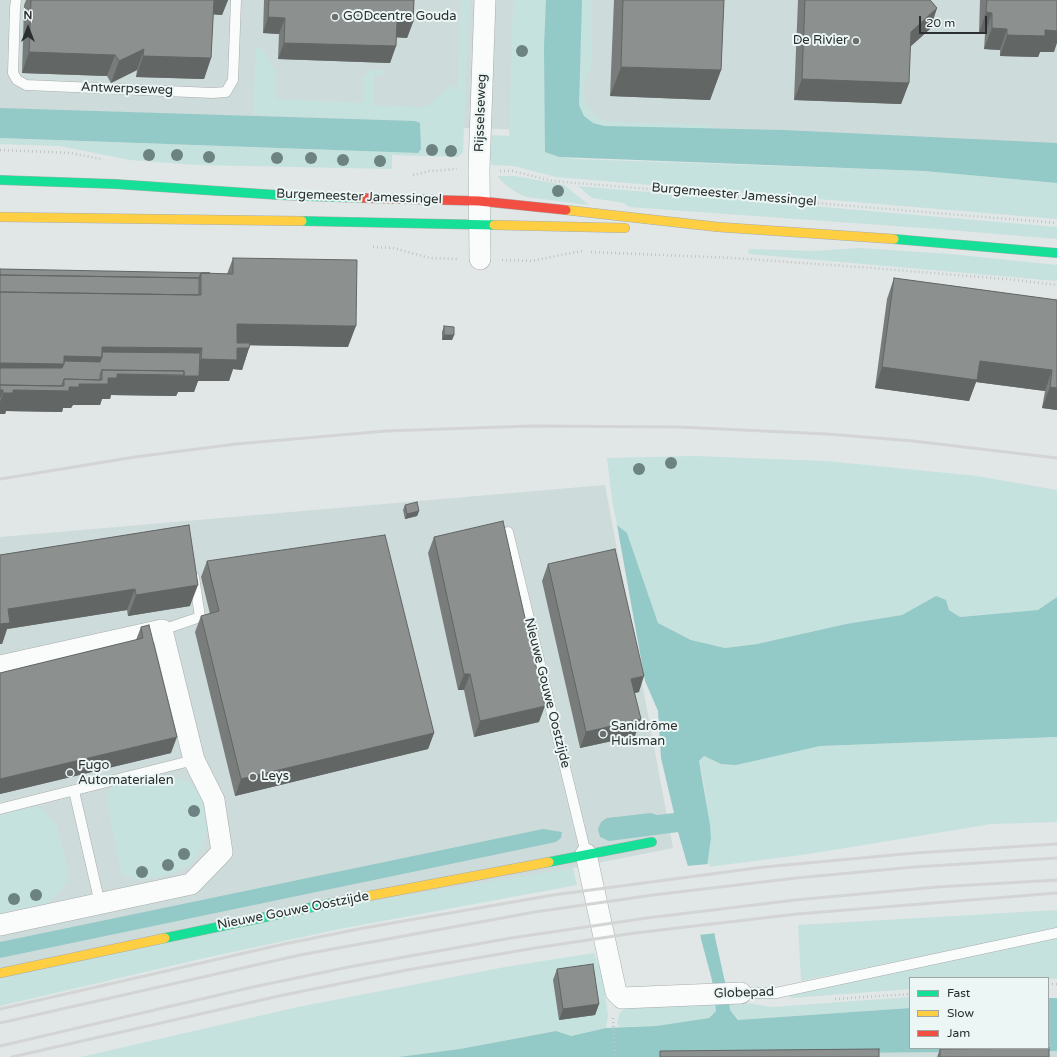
<!DOCTYPE html>
<meta charset="utf-8">
<style>
body{margin:0}
#map{position:relative;width:1057px;height:1057px;overflow:hidden;background:#e1e6e6;font-family:"Varela Round",sans-serif}
canvas{display:block}
.legend{position:absolute;left:909px;top:977px;width:140px;height:72px;box-sizing:border-box;background:#ebf6f5;border:1px solid #9ea6a6;margin:0;padding:5px 7px;list-style:none;font-size:12px;color:#2b2f2f}
.legend li{display:flex;align-items:center;gap:8px;height:20px}
.legend b{width:20px;border:1px solid #9ea6a6}
.north{position:absolute;left:8px;top:8px;width:40px;height:40px;-webkit-text-stroke:3px #ebf6f5;paint-order:stroke;rotate:0deg;font-size:11px;font-weight:700;line-height:16px;text-align:center;color:#2b2f2f}
.north::after{content:'';display:block;margin:auto;width:14px;height:18px;background:#2b2f2f;clip-path:polygon(50% 0,100% 100%,50% 72%,0 100%)}
.scale{position:absolute;left:919px;top:16px;width:68px;height:18px;box-sizing:border-box;border:2px solid #2b2f2f;border-top:0;padding-left:5px;font-size:12px;line-height:14px;white-space:nowrap;color:#2b2f2f;-webkit-text-stroke:3px #ebf6f5;paint-order:stroke}
</style>
<div id="map">
<canvas width="1057" height="1057"></canvas>
<ul class="legend">
<li><b style="height:5px;background:#16e098"></b>Fast</li>
<li><b style="height:5px;background:#ffcf43"></b>Slow</li>
<li><b style="height:5px;background:#f24e42"></b>Jam</li>
</ul>
<div class="north">N</div>
<div class="scale">20 m</div>
</div>
<script>
const ctx = document.querySelector('canvas').getContext('2d');
ctx.lineJoin = 'round';
function paint(path, color) {
  ctx.fillStyle = color;
  ctx.fill(path, 'evenodd');
}
function poly(rows) {
  const path = new Path2D();
  for (const r of rows) {
    path.moveTo(r[0], r[1]);
    for (let i = 2; i < r.length; i += 2) path.lineTo(r[i], r[i + 1]);
  }
  return path;
}
function strokePath(path, color, width, dash) {
  ctx.strokeStyle = color;
  ctx.lineWidth = width;
  ctx.lineCap = dash ? 'butt' : 'round';
  ctx.setLineDash(dash || []);
  ctx.stroke(path);
}
function write(font, color, halo, rows, align = 'center') {
  ctx.font = font + ' "Varela Round",sans-serif';
  ctx.lineWidth = 4;
  ctx.setLineDash([]);
  ctx.textBaseline = 'middle';
  ctx.strokeStyle = halo;
  ctx.fillStyle = color;
  for (const [text, x, y, turn = 0] of rows) {
    ctx.save();
    ctx.translate(x, y);
    ctx.rotate((+turn || 0) * Math.PI / 180);
    ctx.textAlign = isNaN(turn) ? turn : align;
    if (halo) ctx.strokeText(text, 0, 0);
    ctx.fillText(text, 0, 0);
    ctx.restore();
  }
}
paint(poly([
 [0,0,1057,0,1057,144,464,128,0,120],
 [605,485,673,848,0,982,0,537],
 [1057,1051,1057,1057,854,1057,854,1053]
]), '#cedbdb');
paint(poly([
 [461,0,469,0,463,152,458,157,392,155,392,169,196,165,130,160,60,146,0,144,0,138,418,153,415,121,253,115,256,48,263,49,276,73,275,99,363,103,364,76,372,70,384,70,384,75,374,75,373,105,426,107,452,83,452,89,458,90],
 [513,0,546,0,544,47,546,152,559,157,576,159,924,171,1057,183,1057,219,556,177,514,166,492,165,489,154,490,135,509,136],
 [582,0,592,0,592,63,583,89,585,101,594,115,609,122,710,125,715,129,604,126,593,123,584,116,579,105],
 [498,176,515,176,564,185,589,205,526,197,514,191,501,181],
 [578,186,1057,227,1057,239,937,229,629,207,624,203,592,198],
 [859,248,950,254,1057,265,1057,281,749,254,748,252,749,249,816,251],
 [694,456,826,461,977,476,1057,490,1057,597,1038,610,960,617,949,610,936,596,902,615,846,624,757,644,725,648,691,640,658,623,627,533,617,525,612,499,607,458],
 [1057,737,1057,822,991,824,809,854,707,867,711,838,704,785,699,761,704,756,721,764,820,746],
 [165,775,191,783,204,798,210,821,204,845,191,865,174,873,155,878,134,880,121,873,108,808,108,795,112,785,148,776],
 [30,806,40,808,47,814,57,826,68,869,67,881,57,895,47,904,0,913,0,813],
 [573,868,577,885,345,928,205,958,0,1006,0,979,285,915],
 [1057,910,1057,929,801,981,798,925],
 [1057,938,1057,979,910,978,910,989,792,998,788,995],
 [594,953,602,973,608,1015,606,1028,571,1036,556,1031,460,1049,398,1057,81,1057,298,1007,505,967],
 [739,997,747,1003,772,1007,910,997,910,1008,739,1020,730,1010,729,1000],
 [715,1000,716,1011,709,1018,656,1026,619,1027,617,1023,620,1013,624,1008]
]), '#c6e2df');
paint(poly([
 [546,0,582,0,579,105,584,116,593,123,604,126,783,130,1057,143,1057,183,924,171,559,157,545,152,544,47],
 [0,108,415,121,420,123,421,149,418,153,0,138],
 [617,525,627,533,658,623,691,640,725,648,757,644,846,624,902,615,936,596,946,600,949,610,960,617,1038,610,1057,597,1057,737,820,746,736,765,721,764,704,756,699,761,710,825,711,838,707,867,715,937,729,1000,730,1010,738,1020,910,1008,910,1048,1048,1048,1048,998,1057,998,1057,1051,854,1053,854,1057,398,1057,460,1049,556,1031,571,1036,606,1028,656,1026,709,1018,716,1011,712,980,701,939,689,870,678,832,609,841,600,837,598,829,601,822,607,818,651,813,657,815,674,813,661,758,658,711,645,681],
 [543,829,562,832,561,838,556,842,0,958,0,942]
]), '#93c9c6');
paint(poly([
 [709,864,717,933,698,935,686,866]
]), '#e1e6e6');
const lane = poly([
 [16,0,15,8,13,73,17,80,26,85,213,93,226,92,233,80,236,0],
 [508,532,586,854],
 [162,630,200,617,194,577],
 [74,791,100,904],
 [0,809,194,760],
 [741,993,776,993,1057,933]
]);
const street = poly([
 [480,259,479,169,485,0],
 [0,666,162,630,194,760,214,800,222,852,191,884,0,925],
 [586,854,616,992,622,998,741,993]
]);
const fast = poly([
 [0,180,115,184,278,195,363,198],
 [302,221,494,225],
 [894,239,1057,253],
 [549,862,652,842],
 [165,938,342,901]
]);
const slow = poly([
 [566,210,718,227,894,239],
 [0,217,302,221],
 [494,225,625,228],
 [342,901,549,862],
 [0,973,165,938]
]);
const jam = poly([
 [363,198,479,201,566,210]
]);
strokePath(lane, '#a8adac', 11);
strokePath(street, '#a8adac', 22);
strokePath(fast, '#a8adac', 10);
strokePath(slow, '#a8adac', 10);
strokePath(jam, '#a8adac', 10);
strokePath(poly([
 [0,150,71,153,101,159],
 [500,171,513,171,552,181,1057,223],
 [413,175,430,171,457,169],
 [373,247,393,248,430,258,459,259],
 [591,252,733,258,873,268,1016,280,1057,285],
 [502,260,531,261,582,251],
 [1048,984,1057,984],
 [835,999,910,994],
 [613,1018,615,1057]
]), '#c1c4c4', 2.5, [1, 3]);
strokePath(lane, '#fafbfb', 10);
strokePath(street, '#fafbfb', 21);
strokePath(fast, '#16e098', 9);
strokePath(slow, '#ffcf43', 9);
strokePath(jam, '#f24e42', 9);
strokePath(poly([
 [0,479,135,457,236,444,386,431,531,426,679,427,827,434,913,441,1057,458],
 [0,1009,284,944,364,928,553,895,764,867,915,853,1057,844],
 [0,1023,300,955,535,912,653,895,796,878,914,867,1057,858],
 [0,1046,253,987,354,966,511,938,647,918,795,900,937,887,1057,880],
 [12,1057,279,996,407,970,535,948,635,933,797,914,1057,893]
]), '#d3d5d4', 3);
ctx.fillStyle = '#6c8382';
for (const [x, y] of [
 [522,51],
 [432,150],
 [451,151],
 [149,155],
 [177,155],
 [209,157],
 [277,158],
 [311,158],
 [343,160],
 [380,161],
 [558,191],
 [671,463],
 [639,469],
 [194,811],
 [184,854],
 [168,865],
 [142,872],
 [36,895],
 [14,899]
]) {
  ctx.beginPath();
  ctx.arc(x, y, 6, 0, 2 * Math.PI);
  ctx.fill();
}
paint(poly([
 [26,0,228,0,222,15,213,14,211,58,204,79,136,77,137,70,111,83,107,76,22,73,24,5],
 [264,0,414,0,413,22,407,38,396,37,396,46,390,63,278,59,279,34,263,33],
 [614,0,724,0,721,70,710,100,610,96],
 [798,0,930,0,937,8,930,29,910,47,909,83,901,104,794,100],
 [980,0,1057,0,1054,52,1040,52,1038,57,1000,56,1000,50,984,49,985,34,979,33],
 [233,258,348,347,250,345,249,348,242,370,233,369,229,381,198,381,194,392,178,392,176,396,111,395,110,399,102,399,100,405,73,405,71,408,63,408,62,412,6,411,5,414,0,414,0,269,227,274],
 [894,278,1057,300,1057,410,1042,408,1045,391,976,382,969,401,875,388,887,299],
 [444,326,454,335,452,340,442,340,442,332],
 [405,505,419,511,417,516,405,519,403,510],
 [189,525,190,606,128,616,127,610,7,629,2,644,0,644,0,555],
 [434,537,539,722,474,737,464,690,458,690,428,553],
 [207,561,434,733,428,749,235,796,195,632,201,616,210,614,201,577],
 [548,564,639,692,635,693,635,736,580,748,542,581],
 [141,627,171,753,0,794,0,673,136,640],
 [557,969,599,1004,595,1015,559,1020,553,980],
 [940,1049,1049,1057,937,1057]
]), '#787d7c');
paint(poly([
 [211,0,228,0,222,15,206,14],
 [937,8,930,29,903,53,911,32],
 [986,12,992,13,985,34,979,33],
 [268,17,285,18,279,34,263,33],
 [397,21,413,22,407,38,391,37],
 [992,28,1007,29,1000,50,984,49],
 [1057,28,1057,43,1054,52,1040,52,1038,57,1000,56,1007,35,1045,30],
 [284,43,396,46,390,63,278,59],
 [144,49,137,70,111,83,119,61],
 [29,52,115,55,107,76,22,73],
 [143,56,211,58,204,79,136,77],
 [621,67,721,70,710,100,610,96],
 [802,79,909,83,901,104,794,100],
 [237,324,356,326,348,347,229,345],
 [444,335,454,335,452,340,442,340],
 [102,347,202,348,194,370,98,368,0,384,0,363,64,356],
 [237,348,249,348,242,370,233,369,229,381,198,381,194,392,178,392,176,396,111,395,110,399,102,399,100,405,73,405,71,408,63,408,62,412,6,411,5,414,0,414,0,402,3,393,3,390,64,386,102,380,117,374,195,376,201,359],
 [980,361,1052,370,1045,391,976,382,969,401,875,388,882,367],
 [1050,387,1057,388,1057,410,1042,408],
 [0,390,3,390,0,399],
 [419,511,417,516,405,519,407,514],
 [198,585,190,606,128,616,136,595],
 [135,589,127,610,7,629,2,644,0,644,0,624,8,609],
 [464,674,470,674,464,690,458,690],
 [644,676,639,692,626,695,631,679],
 [545,706,539,722,474,737,480,721],
 [641,719,635,736,580,748,586,732],
 [434,733,428,749,235,796,241,779],
 [177,737,171,753,0,794,0,779],
 [599,1004,595,1015,559,1020,563,1009]
]), '#626665');
const building = poly([
 [31,0,214,0,211,58,143,56,144,49,119,61,115,55,29,52,31,0],
 [269,0,414,0,413,22,397,21,396,46,284,43,285,18,268,17,269,0],
 [623,0,724,0,721,70,621,67,623,0],
 [805,0,930,0,937,8,911,32,909,83,802,79,805,0],
 [987,0,1057,0,1057,31,1045,30,1045,36,1007,35,1007,29,992,28,992,13,986,12,987,0],
 [233,258,357,260,356,326,237,324,237,343,250,343,249,348,237,348,237,360,201,359,202,348,102,347,102,357,64,356,64,364,0,363,0,292,201,295,201,273,233,274,233,258],
 [0,269,210,273,201,273,199,278,0,275,0,269],
 [0,275,199,278,199,295,0,292,0,275],
 [894,278,1057,300,1057,388,1050,387,1052,370,980,361,977,380,882,367,894,278],
 [444,326,454,327,454,335,444,335,444,326],
 [102,352,200,353,199,376,184,376,184,371,102,370,100,375,100,380,64,379,62,386,0,385,0,368,62,368,64,364,64,361,100,362,102,357,102,352],
 [102,370,184,371,184,375,117,374,117,378,108,378,108,384,79,384,79,387,69,387,69,391,13,390,13,393,3,393,3,390,0,390,0,385,64,386,64,379,102,380,102,370],
 [417,502,419,511,407,514,405,505,417,502],
 [503,521,545,706,480,721,470,674,464,674,434,537,503,521],
 [189,525,198,585,136,595,135,589,8,609,10,623,0,624,0,555,189,525],
 [385,535,434,733,241,779,201,616,219,611,207,561,385,535],
 [615,549,644,676,631,679,641,719,586,732,548,564,615,549],
 [149,625,177,737,0,779,0,673,143,638,141,627,149,625],
 [593,964,599,1004,563,1009,557,969,593,964],
 [1048,1047,1049,1047,1049,1057,940,1057,940,1049,1048,1048,1048,1047],
 [879,1049,879,1057,660,1057,660,1051,879,1049]
]);
paint(building, '#8c9190');
strokePath(building, '#626665', 1);
for (const [x, y, r, color] of [
 [335,17,4,"#6b6f6f"],
 [856,41,4,"#6b6f6f"],
 [603,734,4,"#6b6f6f"],
 [70,773,4,"#6b6f6f"],
 [253,777,4,"#6b6f6f"]
]) {
  const dot = new Path2D();
  dot.arc(x, y, r, 0, 2 * Math.PI);
  ctx.fillStyle = color;
  ctx.fill(dot);
  strokePath(dot, '#ebf6f5', 1.5);
}
write('13px', '#2b2f2f', '#ebf6f5', [
 ["GODcentre Gouda",343,17],
 ["De Rivier",848,41,"right"],
 ["Sanidrõme",611,727],
 ["Huisman",611,742],
 ["Fugo",78,766],
 ["Automaterialen",78,781],
 ["Leys",261,777]
], 'left');
write('13px', '#2b2f2f', '#ebf6f5', [
 ["Antwerpseweg",127,89,2],
 ["Rijsselseweg",481,113,-88],
 ["Burgemeester Jamessingel",734,195,5],
 ["Burgemeester Jamessingel",359,197,2],
 ["Nieuwe Gouwe Oostzijde",547,693,76],
 ["Nieuwe Gouwe Oostzijde",293,911,-11],
 ["Globepad",744,993,-2]
]);
</script>
